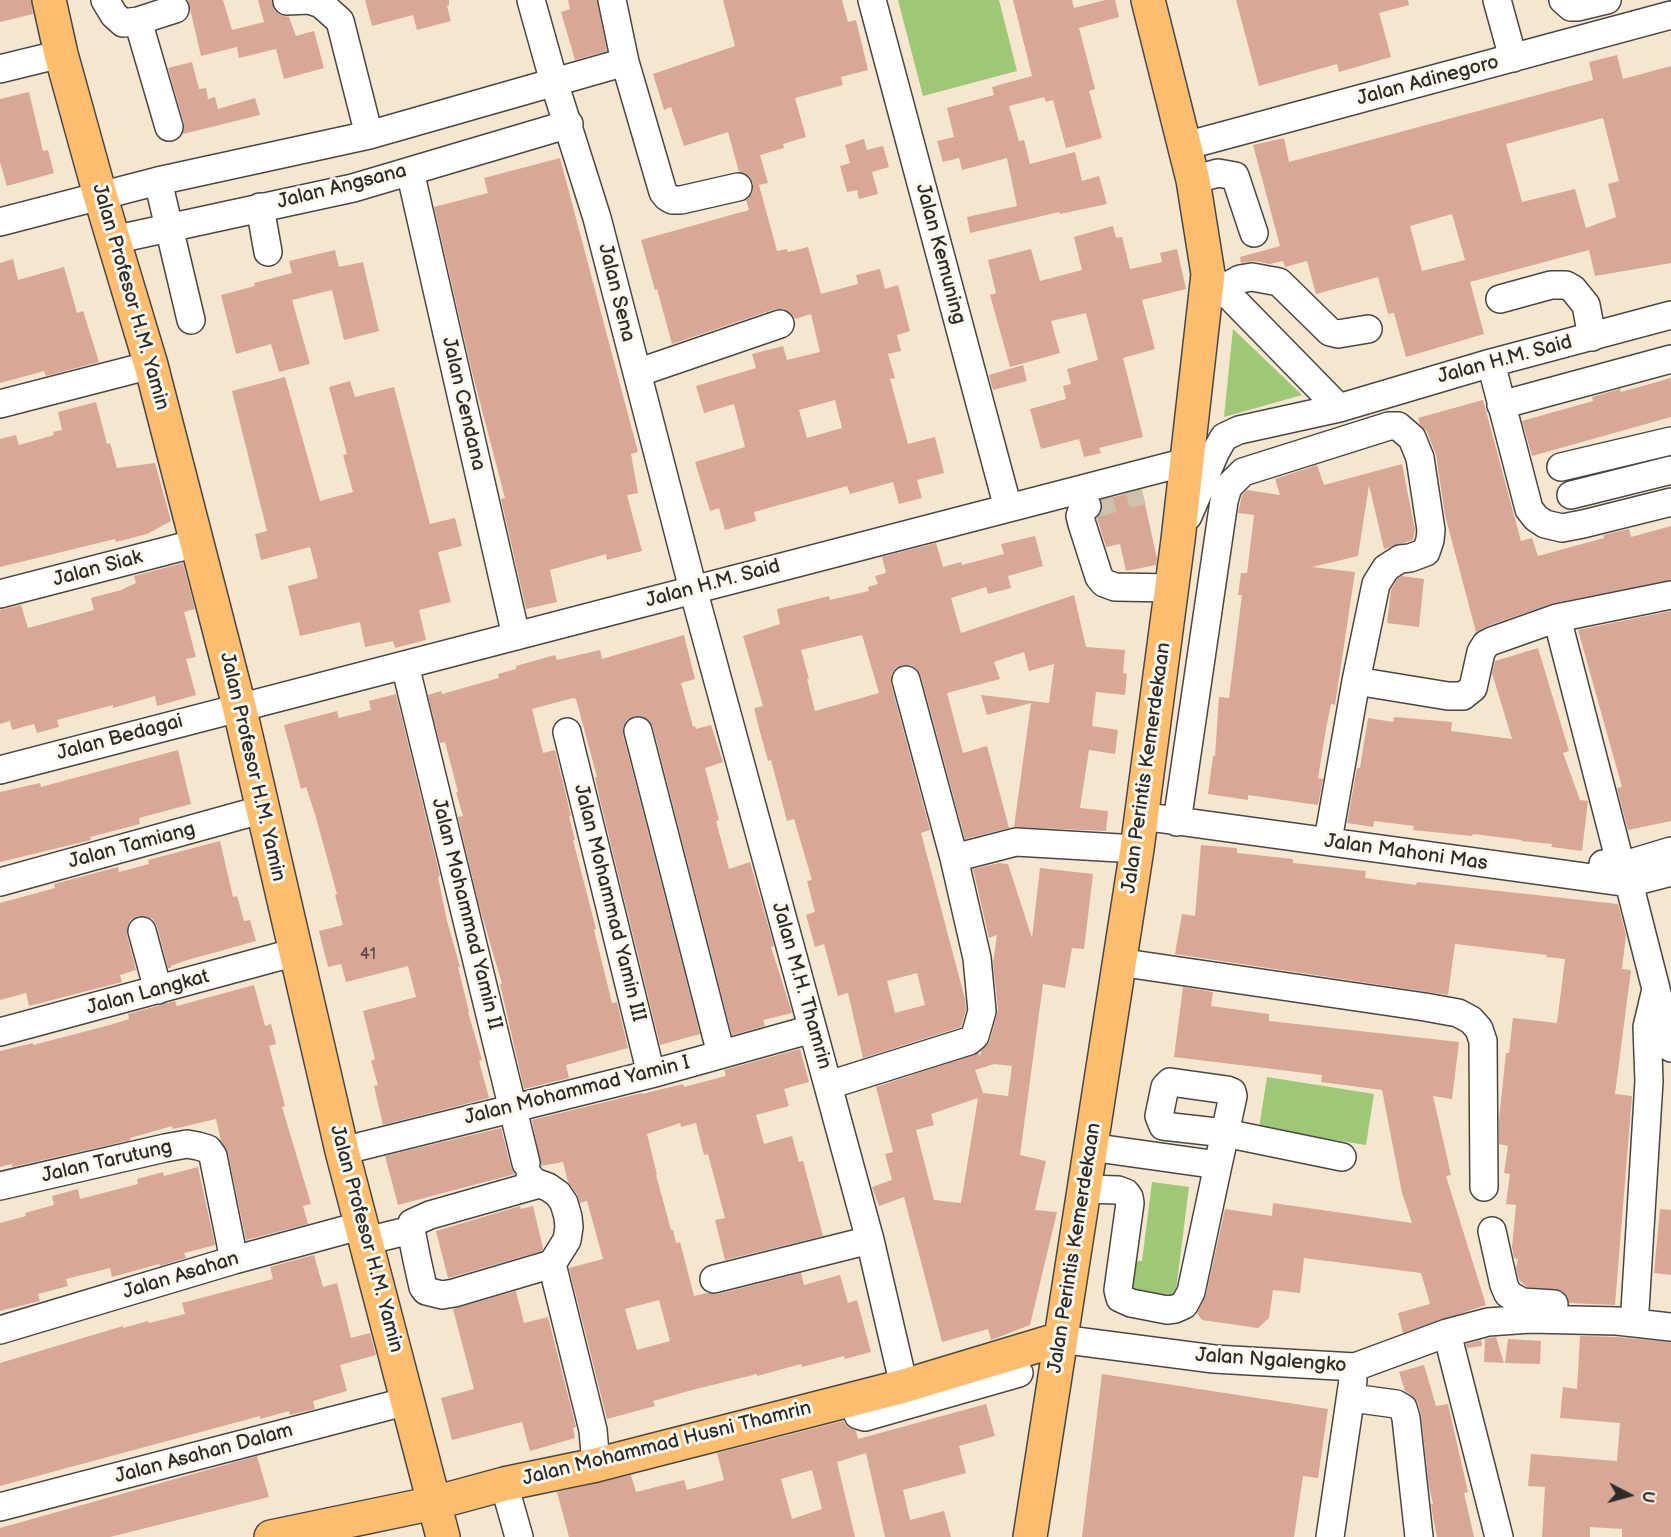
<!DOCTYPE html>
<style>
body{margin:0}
#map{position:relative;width:1671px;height:1537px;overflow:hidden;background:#f5e7cf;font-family:"Balsamiq Sans",sans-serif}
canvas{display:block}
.north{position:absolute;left:1599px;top:1465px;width:60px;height:60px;-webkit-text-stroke:4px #fbf7ec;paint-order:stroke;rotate:96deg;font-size:16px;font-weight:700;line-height:24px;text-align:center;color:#2b2b2b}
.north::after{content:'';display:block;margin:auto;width:21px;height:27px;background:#2b2b2b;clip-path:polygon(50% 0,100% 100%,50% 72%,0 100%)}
</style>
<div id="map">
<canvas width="1671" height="1537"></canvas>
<div class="north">U</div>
</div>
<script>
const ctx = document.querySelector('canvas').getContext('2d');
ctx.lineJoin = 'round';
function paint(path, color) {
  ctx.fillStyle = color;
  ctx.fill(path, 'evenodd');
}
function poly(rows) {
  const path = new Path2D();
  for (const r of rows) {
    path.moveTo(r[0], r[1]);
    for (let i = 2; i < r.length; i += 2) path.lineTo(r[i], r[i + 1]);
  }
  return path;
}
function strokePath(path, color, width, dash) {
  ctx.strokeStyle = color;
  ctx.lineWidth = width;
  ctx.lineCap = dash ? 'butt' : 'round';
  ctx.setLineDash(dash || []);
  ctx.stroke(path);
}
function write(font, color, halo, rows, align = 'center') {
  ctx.font = font + ' "Balsamiq Sans",sans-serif';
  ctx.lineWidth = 6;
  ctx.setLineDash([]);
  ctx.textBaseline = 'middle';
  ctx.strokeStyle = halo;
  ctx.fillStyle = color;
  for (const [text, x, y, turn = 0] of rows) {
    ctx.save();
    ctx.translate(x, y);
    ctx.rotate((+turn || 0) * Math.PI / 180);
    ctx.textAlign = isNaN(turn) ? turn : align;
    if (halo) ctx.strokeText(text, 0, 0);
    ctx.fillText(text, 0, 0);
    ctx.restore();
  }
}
paint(poly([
 [898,0,999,0,1017,71,923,96],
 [1233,329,1302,395,1224,417],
 [1267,1077,1374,1094,1366,1145,1259,1128],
 [1152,1182,1189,1187,1175,1298,1129,1293,1132,1261,1142,1261]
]), '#9ec875');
paint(poly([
 [0,0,31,0,33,14,0,22],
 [188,0,223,0,232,30,264,22,258,0,272,0,274,10,280,15,289,17,296,36,314,31,324,68,284,79,276,49,239,58,237,47,201,56],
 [365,0,449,0,449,5,447,6,451,21,417,30,413,15,372,26],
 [568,0,597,0,607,51,575,60,561,12,570,9],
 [723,0,842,0,848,22,856,20,868,70,841,77,843,85,795,98,806,137,783,144,784,148,760,155,768,183,759,185,777,251,787,249,788,252,808,247,821,294,858,284,856,275,880,269,885,289,898,285,910,331,897,335,901,351,888,354,895,378,890,379,908,444,935,437,944,473,917,480,922,498,899,504,893,482,850,494,847,486,754,512,756,521,725,530,719,508,710,511,695,462,745,447,734,404,704,413,696,386,756,368,752,354,783,346,787,360,820,352,811,314,795,319,790,312,782,309,775,309,672,344,657,289,655,290,641,240,749,210,746,200,753,192,753,183,749,176,739,172,728,132,684,146,671,107,664,110,653,74,735,46],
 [835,400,842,428,807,438,799,410],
 [1013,0,1072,0,1074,8,1105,0,1115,0,1119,17,1079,28,1095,89,1089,91,1102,138,1066,148,1053,100,1046,102,1044,97,1009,106,1019,141,1024,140,1030,164,1075,152,1082,181,1099,176,1107,204,1060,214,1059,212,970,233,967,217,1017,206,1007,158,962,170,959,158,943,162,937,141,954,137,947,108,994,95,992,87,1032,76],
 [1236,0,1408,0,1409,5,1379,13,1391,57,1339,72,1337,64,1259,86],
 [1617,55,1623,79,1671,66,1671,263,1595,276,1589,250,1470,282,1484,334,1406,357,1394,313,1388,314,1378,277,1316,294,1307,261,1285,267,1283,261,1270,264,1254,261,1241,263,1240,257,1280,246,1253,145,1284,138,1289,162,1593,80,1589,62],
 [1603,118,1619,181,1608,184,1616,217,1586,228,1575,189,1522,202,1506,144],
 [1452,214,1465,260,1422,271,1410,226],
 [192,62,199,89,206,88,208,99,215,97,218,109,255,98,260,115,183,134,184,123,168,68],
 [29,92,43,151,48,150,54,173,7,186,0,162,0,99],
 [864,139,867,150,883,146,889,167,872,172,878,194,859,199,857,190,847,192,840,166,850,163,845,145],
 [560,158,638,452,631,454,638,493,627,495,642,551,607,560,606,554,550,570,557,602,526,609,501,499,505,498,472,372,434,207,488,193,484,178],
 [1113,226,1116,238,1122,237,1130,269,1162,262,1160,253,1177,249,1186,289,1142,300,1155,349,1123,358,1143,437,1099,448,1101,453,1084,457,1079,439,1041,449,1030,409,1066,399,1063,386,1071,384,1067,369,1098,360,1086,313,1051,321,1060,353,1010,367,990,295,996,293,988,260,1031,249,1040,281,1082,270,1074,237],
 [335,250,339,267,363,262,379,331,344,340,332,290,292,300,310,364,279,372,271,344,236,354,221,295,255,286,254,283,292,273,289,261],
 [13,259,18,280,64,267,77,313,83,311,99,362,46,376,44,371,0,383,0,263],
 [1023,365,1027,381,993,390,989,375],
 [285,377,320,501,353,492,343,455,347,454,329,387,350,381,355,397,394,387,430,524,455,518,462,546,438,552,451,602,419,610,426,640,395,648,393,641,365,647,360,622,300,636,288,586,318,578,310,547,261,560,255,534,267,531,232,391],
 [1671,378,1671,417,1532,456,1522,421,1593,401,1592,397,1620,389,1621,392],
 [1483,400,1521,541,1532,538,1538,556,1604,538,1603,535,1629,529,1631,537,1671,526,1671,580,1554,603,1487,626,1476,632,1445,515,1436,455,1427,432,1420,424,1418,418],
 [96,402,107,444,110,443,117,468,155,463,171,521,147,534,116,542,115,539,0,567,0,439,16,435,19,445,54,435,53,432,62,430,58,412],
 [1402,464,1415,530,1413,540,1384,549,1369,485,1358,556,1312,567,1355,572,1335,705,1331,704,1326,729,1318,778,1323,779,1318,805,1248,795,1248,800,1208,794,1213,756,1215,756,1219,697,1229,698,1242,595,1238,595,1241,573,1247,573,1254,515,1238,513,1242,495,1247,490,1280,495,1275,479,1317,465,1324,485],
 [1142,490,1157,559,1156,565,1126,571,1120,544,1106,547,1097,518,1102,511,1101,500],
 [1035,536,1043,566,1008,576,1011,588,988,594,986,587,951,598,961,633,1074,595,1086,647,1125,650,1123,673,1127,674,1125,695,1096,692,1092,726,1118,730,1115,754,1089,750,1080,808,1108,811,1106,831,1014,827,1031,703,987,715,981,695,1049,703,1054,664,1029,671,1024,652,994,662,1000,679,947,693,963,753,987,746,1009,828,965,839,921,676,917,669,911,665,902,665,895,669,891,675,891,684,930,830,921,833,965,999,966,1010,961,1027,863,1058,848,993,838,996,824,944,815,947,806,915,815,912,807,881,812,880,794,819,787,821,771,760,768,761,759,728,754,708,763,706,743,636,780,624,777,609,829,596,830,600,869,591,868,587,878,584,875,576,886,573,882,557,936,543,943,567,961,562,962,565,1004,554,1001,544],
 [862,635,879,693,815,711,807,679,809,679,801,650],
 [917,973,925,1005,895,1013,887,981],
 [183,563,195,609,184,612,196,657,186,659,196,695,157,706,155,696,113,708,113,705,57,720,59,727,37,733,34,724,12,730,10,721,0,724,0,610,21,605,28,628,94,610,91,598,121,590,136,583,134,576],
 [1402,576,1424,579,1419,627,1387,623,1391,590,1397,579],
 [1671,611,1671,821,1628,830,1617,788,1622,787,1578,630],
 [684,635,695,679,681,683,693,727,695,726,696,729,711,725,723,762,705,768,719,820,716,821,729,869,750,862,774,946,771,947,792,1013,763,1020,765,1026,732,1035,653,727,649,720,642,716,635,716,627,720,623,727,623,735,700,1034,660,1045,600,800,595,777,597,777,576,699,573,698,532,709,543,753,555,750,571,816,569,816,575,840,573,840,596,929,594,930,612,1003,617,1002,628,1048,566,1065,569,1078,524,1089,500,984,502,984,479,905,458,817,463,816,456,792,458,792,445,742,440,743,428,695,441,691,442,694,499,678,498,674,516,669,516,666,555,655,557,660,600,650,602,659],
 [1538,648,1569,751,1563,753,1580,800,1588,801,1582,851,1551,847,1552,844,1521,841,1522,840,1473,834,1472,836,1413,830,1414,826,1374,821,1373,827,1347,823,1357,768,1360,768,1368,718,1393,722,1394,717,1452,722,1451,731,1512,739,1492,673,1495,661],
 [396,694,440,876,438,877,447,921,460,967,458,967,469,1012,468,1012,482,1060,479,1061,489,1098,383,1125,374,1086,378,1085,371,1061,375,1059,363,1011,416,997,408,966,346,982,341,964,328,967,319,931,343,925,335,895,337,894,315,814,306,787,301,789,284,725,337,711,339,718,371,710,369,701],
 [178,750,191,804,139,818,140,824,90,837,91,840,0,862,0,792,40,783,41,787],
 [220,841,233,897,237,896,244,921,250,920,256,941,184,961,171,966,171,968,168,968,157,926,153,919,145,916,138,916,130,920,127,928,127,935,136,970,120,975,122,982,29,1006,26,993,0,1000,0,903,55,888,54,884,118,867,119,872,149,864,148,860],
 [1201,845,1237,848,1237,853,1293,859,1293,863,1366,871,1365,878,1416,885,1417,882,1618,904,1626,935,1622,969,1631,970,1615,1094,1632,1096,1615,1305,1569,1303,1568,1297,1562,1291,1527,1287,1519,1280,1516,1268,1518,1259,1514,1258,1512,1247,1516,1205,1506,1204,1510,1174,1504,1173,1508,1146,1499,1144,1499,1119,1506,1053,1509,1053,1513,1018,1557,1023,1565,959,1546,957,1547,955,1455,944,1448,995,1175,954,1182,914,1195,916],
 [999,863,1008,864,1032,938,1040,868,1093,874,1084,949,1072,948,1065,988,1043,984,1020,1155,1046,1161,1035,1210,1057,1212,1030,1325,991,1340,988,1329,942,1342,904,1197,879,1206,872,1187,892,1180,885,1154,893,1152,876,1087,979,1053,980,1057,981,1051,990,1041,998,1010,993,963,997,935,989,938,973,869],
 [994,1064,1012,1066,1008,1096,983,1093,975,1070],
 [978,1098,961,1203,934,1200,916,1130,934,1125,931,1114],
 [254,985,265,1026,271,1024,276,1044,269,1046,285,1106,282,1107,311,1204,303,1206,308,1224,246,1240,228,1153,221,1141,216,1119,173,1129,172,1126,130,1138,131,1140,12,1167,12,1164,0,1167,0,1051,33,1043,33,1045,110,1025,129,1019,128,1014,175,1001,177,1006],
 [1183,987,1213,992,1211,1006,1269,1014,1269,1021,1459,1042,1452,1099,1433,1096,1451,1175,1446,1176,1486,1305,1403,1333,1398,1313,1430,1304,1421,1273,1304,1258,1300,1293,1273,1290,1269,1318,1258,1328,1202,1320,1197,1313,1206,1295,1225,1209,1272,1216,1273,1203,1412,1223,1402,1193,1382,1090,1321,1082,1322,1075,1174,1057],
 [800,1049,809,1082,784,1089,789,1106,756,1115,764,1144,792,1136,799,1162,803,1161,823,1236,725,1260,715,1220,725,1218,708,1154,704,1155,696,1123,681,1127,680,1123,647,1134,657,1175,656,1175,671,1230,673,1230,676,1243,680,1242,694,1296,707,1293,718,1294,801,1273,804,1285,840,1275,848,1303,857,1300,871,1352,845,1359,844,1356,802,1367,801,1364,757,1376,757,1374,696,1389,653,1401,655,1406,607,1419,569,1268,603,1259,587,1201,580,1203,577,1194,568,1182,563,1162,541,1166,532,1120,642,1093,642,1094,683,1084,684,1087,726,1076,724,1070],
 [659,1300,670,1341,637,1350,625,1309],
 [501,1128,511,1167,515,1174,398,1205,385,1156],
 [198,1167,215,1245,184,1253,186,1258,160,1266,159,1264,112,1277,110,1268,66,1279,68,1286,38,1294,40,1301,0,1311,0,1223,26,1216,25,1213,54,1205,52,1196,78,1189,80,1199,138,1184,137,1179,163,1172,164,1176],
 [520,1206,521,1209,533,1206,543,1248,542,1251,448,1278,436,1231],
 [1660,1209,1671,1210,1671,1275,1654,1273],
 [314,1255,323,1287,337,1283,351,1338,370,1333,376,1355,340,1365,347,1391,313,1401,315,1409,290,1415,289,1411,260,1419,260,1416,0,1486,0,1363,123,1326,123,1328,148,1321,149,1323,185,1314,182,1303,273,1279,270,1267],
 [516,1291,524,1323,548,1317,576,1427,573,1428,575,1438,530,1451,522,1422,452,1440,441,1398,474,1389,453,1309],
 [1580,1336,1616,1337,1671,1342,1671,1537,1622,1537,1622,1529,1590,1527,1590,1537,1542,1537,1545,1487,1528,1486,1531,1454,1617,1461,1620,1423,1560,1418,1563,1387,1577,1389],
 [1496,1337,1504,1363,1484,1362,1485,1339],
 [1508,1339,1541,1341,1540,1364,1505,1363],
 [1481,1340,1482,1346,1467,1348,1466,1344],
 [1424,1365,1436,1406,1448,1404,1468,1492,1464,1493,1474,1537,1437,1537,1433,1517,1431,1504,1433,1504,1429,1487,1421,1414,1418,1403,1411,1395,1405,1391,1399,1372],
 [1102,1374,1328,1409,1318,1478,1303,1476,1294,1537,1082,1537],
 [986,1404,995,1436,959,1446,966,1473,903,1490,910,1520,944,1511,951,1537,885,1537,866,1453,837,1462,855,1537,569,1537,557,1492,631,1475,636,1492,684,1480,687,1490,724,1480,717,1453,843,1421,848,1427,856,1431,858,1439],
 [812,1470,822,1509,792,1519,781,1479],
 [257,1456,269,1497,110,1537,0,1537,0,1528]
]), '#d9a796');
strokePath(poly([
 [1087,506,1142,491]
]), '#cdc1ae', 27, [27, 14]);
const minor = poly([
 [105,0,114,15,123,23,138,21,175,9],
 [531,0,554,82,597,218,693,589,870,1240,904,1386],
 [612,0,625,62,663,192,667,197,672,200,681,200,738,187],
 [872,0,1008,508],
 [1497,0,1513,58],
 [1563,0,1571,7,1578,7,1607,0],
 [287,1,309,0,321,4,340,21,369,135],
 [138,21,169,127],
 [0,69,61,54],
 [1185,146,1671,15],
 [410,171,516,636],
 [1193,180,1218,173,1235,176,1254,233],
 [158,181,191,320],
 [260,207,268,252],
 [0,222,158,181,369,135,625,62],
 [113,240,353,188,569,124],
 [1208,274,1339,408],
 [1223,289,1240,279,1252,277,1279,282,1330,332,1338,334,1368,329],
 [1500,299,1551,285,1566,285,1573,289,1586,305,1592,337],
 [1491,363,1529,509,1536,518,1545,524,1562,528,1583,524,1671,502],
 [637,373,780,324],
 [0,404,151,365],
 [1501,405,1671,359],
 [1561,467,1671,441],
 [1571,495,1671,470],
 [1087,506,1082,510,1080,516,1082,524,1099,577,1104,583,1115,587,1172,588],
 [1188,516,1215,453,1224,437,1239,430,1339,408,1491,363,1671,315],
 [0,594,197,543],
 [1557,618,1621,866,1629,883,1656,989,1647,1027,1649,1081,1635,1310],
 [405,665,526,1163],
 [1356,681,1448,696,1463,696,1473,688,1481,652,1486,644,1492,641,1557,618,1671,595],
 [638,731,721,1054],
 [567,732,651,1074],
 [0,770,1186,462],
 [1141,816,1629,883,1671,872],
 [1177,822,1224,501,1228,487,1243,472,1389,426,1398,426,1412,438,1420,458,1431,530,1430,540,1426,552,1410,558,1400,559,1386,568,1376,584,1356,681,1330,829],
 [954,858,1016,842,1137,849],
 [1603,864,1621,866,1671,851],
 [0,882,264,809],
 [142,931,158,990],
 [1118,962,1425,1007,1458,1013,1471,1020,1479,1029,1483,1041,1484,1187],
 [1657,993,1671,1048],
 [0,1032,296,952],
 [829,1085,969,1041,975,1036,982,1011,977,958,954,858,906,680],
 [342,1151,651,1074,812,1029],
 [1218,1165,1225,1133,1233,1096,1232,1092,1227,1090,1170,1082,1165,1087,1159,1116,1163,1126,1225,1133,1342,1157],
 [530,1177,534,1182,548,1187,558,1194,564,1203,568,1217,569,1227,567,1240,552,1264,454,1293,442,1295,426,1291,423,1287,417,1260,411,1230,412,1223,430,1215,539,1184],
 [0,1186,165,1148,187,1144,198,1146,208,1149,213,1156,234,1260],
 [1084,1189,1118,1190,1126,1193,1129,1197,1130,1203,1118,1290,1120,1298,1131,1303,1167,1310,1175,1309,1184,1305,1191,1292,1218,1165,1090,1147],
 [1492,1231,1504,1285,1508,1294,1522,1302,1554,1304],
 [366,1241,411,1230],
 [552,1264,593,1430,596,1465],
 [714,1279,870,1240],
 [0,1330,234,1260,363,1225],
 [1447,1333,1499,1537],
 [1060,1339,1214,1359,1355,1367,1447,1333,1488,1322,1530,1319,1617,1321,1671,1327],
 [1352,1398,1396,1404,1403,1408,1406,1418,1419,1537],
 [852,1399,858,1415,865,1417,1019,1373],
 [504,1484,519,1537],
 [0,1507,408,1401],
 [1330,1537,1353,1380]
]);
const major = poly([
 [49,0,61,54,100,195,151,365,239,706,342,1151,443,1537],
 [271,1537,434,1503,504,1484,596,1465,904,1386,1060,1339],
 [1030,1537,1137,849,1178,540,1208,274,1193,180,1148,0]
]);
strokePath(minor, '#494744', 30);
strokePath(major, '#494744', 36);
strokePath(minor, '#fff', 27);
strokePath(major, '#fcbd6e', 33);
write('16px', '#564a46', null, [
 ["41",368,955]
]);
write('20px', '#2b2b2b', '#fbf7ec', [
 ["Jalan Adinegoro",1428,81,-15],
 ["Jalan Angsana",342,187,-14],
 ["Jalan Kemuning",940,254,75],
 ["Jalan Sena",616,293,76],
 ["Jalan Profesor H.M. Yamin",130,297,74],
 ["Jalan H.M. Said",1505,360,-15],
 ["Jalan Cendana",463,404,77],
 ["Jalan Siak",98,569,-15],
 ["Jalan H.M. Said",713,584,-15],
 ["Jalan Bedagai",120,738,-15],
 ["Jalan Profesor H.M. Yamin",252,767,77],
 ["Jalan Perintis Kemerdekaan",1147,768,-82],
 ["Jalan Tamiang",132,846,-15],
 ["Jalan Mahoni Mas",1406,853,8],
 ["Jalan Mohammad Yamin III",609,903,76],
 ["Jalan Mohammad Yamin II",466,914,76],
 ["Jalan M.H. Thamrin",801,986,74],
 ["Jalan Langkat",148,993,-15],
 ["Jalan Mohammad Yamin I",577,1091,-14],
 ["Jalan Tarutung",107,1162,-13],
 ["Jalan Profesor H.M. Yamin",366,1239,75],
 ["Jalan Perintis Kemerdekaan",1075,1248,-81],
 ["Jalan Asahan",181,1276,-17],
 ["Jalan Ngalengko",1271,1361,4],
 ["Jalan Mohammad Husni Thamrin",667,1444,-14],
 ["Jalan Asahan Dalam",204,1454,-15]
]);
</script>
